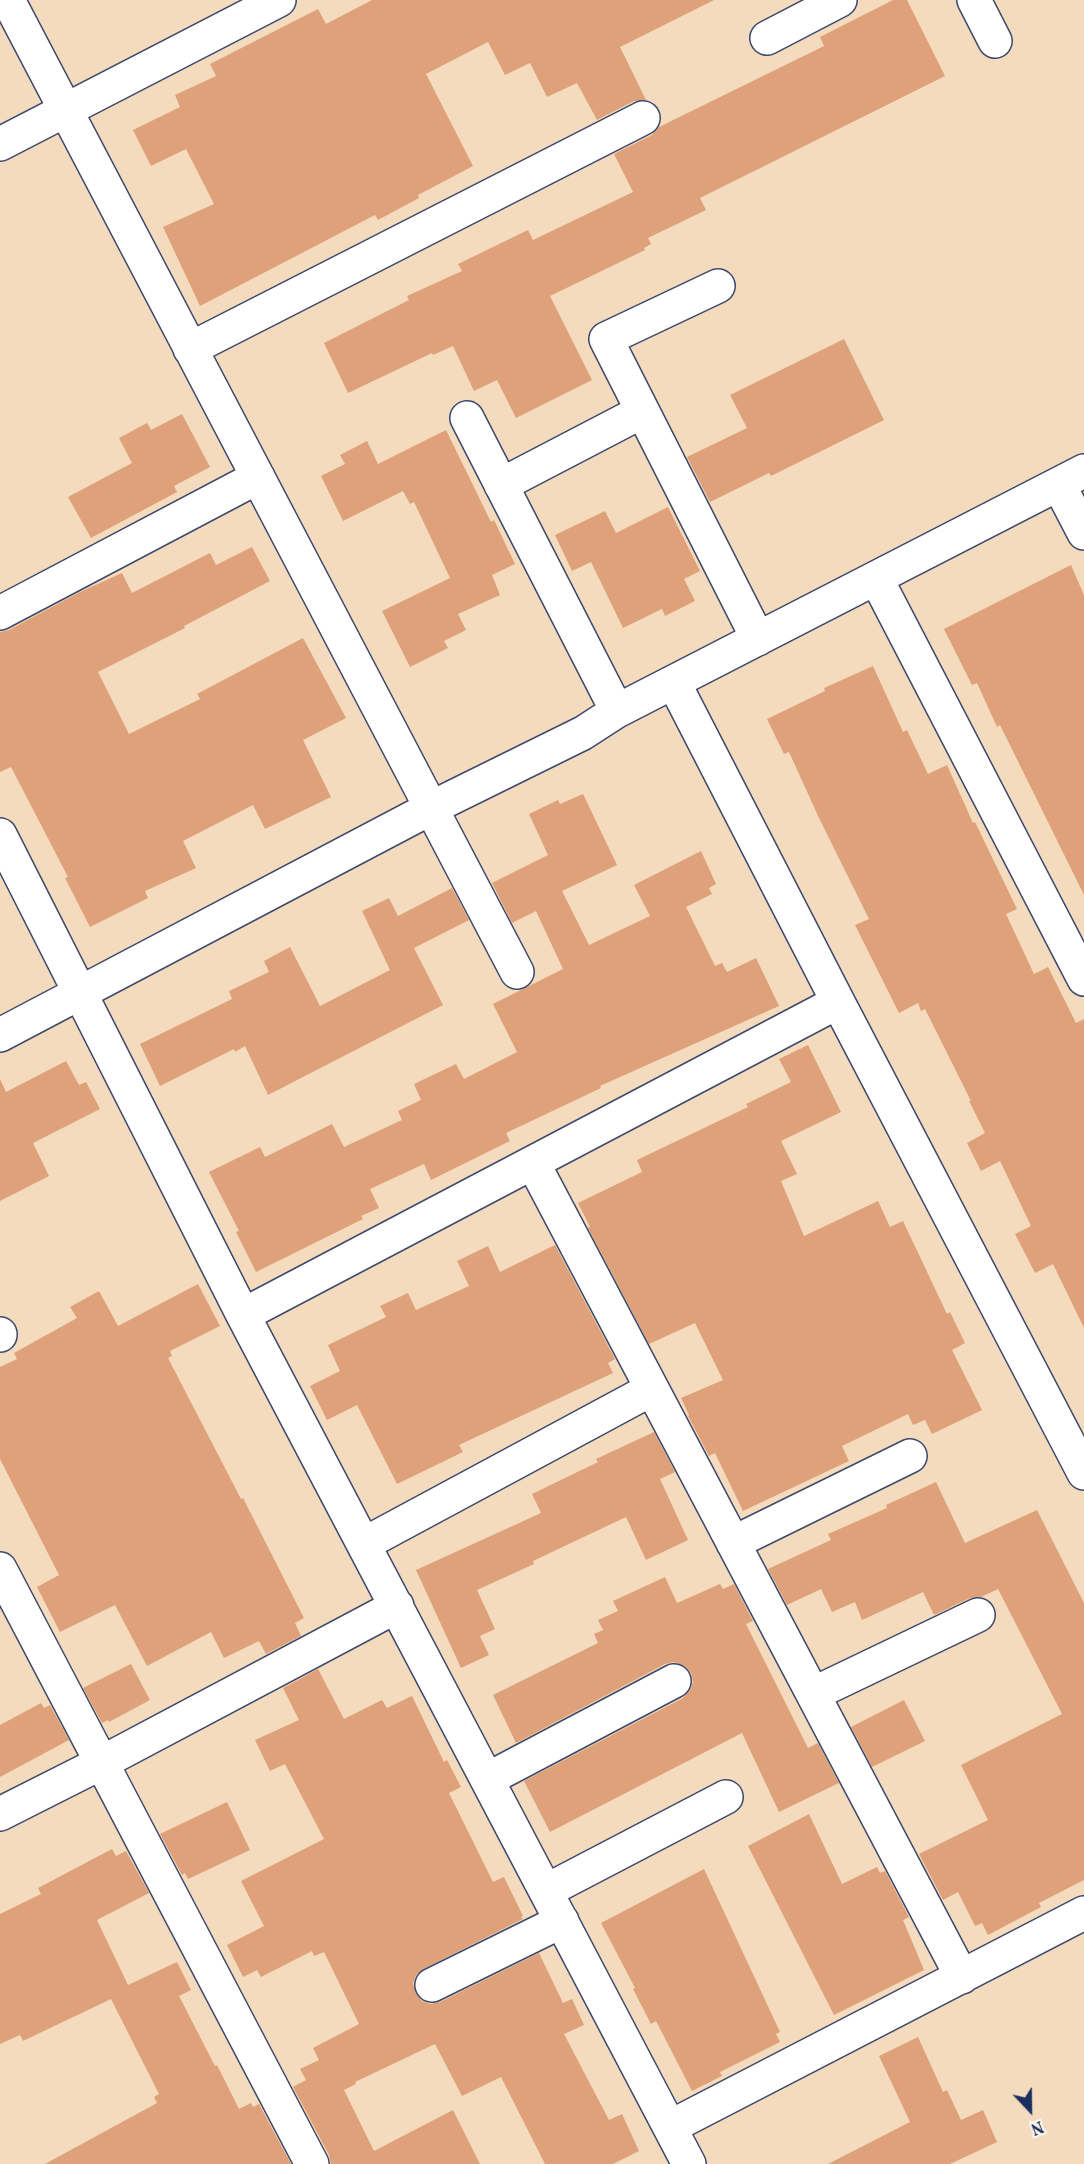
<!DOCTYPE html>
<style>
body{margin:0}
#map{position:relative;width:1084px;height:2164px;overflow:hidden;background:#f4dbbe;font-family:Vollkorn,serif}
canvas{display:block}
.north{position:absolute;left:1000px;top:2080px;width:60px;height:60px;-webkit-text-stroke:4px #fbf7ec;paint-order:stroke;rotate:158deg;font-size:16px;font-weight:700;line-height:24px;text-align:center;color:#1b2f5e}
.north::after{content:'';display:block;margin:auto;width:21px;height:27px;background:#1b2f5e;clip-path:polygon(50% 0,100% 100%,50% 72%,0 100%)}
</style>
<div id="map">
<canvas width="1084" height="2164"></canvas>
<div class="north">N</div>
</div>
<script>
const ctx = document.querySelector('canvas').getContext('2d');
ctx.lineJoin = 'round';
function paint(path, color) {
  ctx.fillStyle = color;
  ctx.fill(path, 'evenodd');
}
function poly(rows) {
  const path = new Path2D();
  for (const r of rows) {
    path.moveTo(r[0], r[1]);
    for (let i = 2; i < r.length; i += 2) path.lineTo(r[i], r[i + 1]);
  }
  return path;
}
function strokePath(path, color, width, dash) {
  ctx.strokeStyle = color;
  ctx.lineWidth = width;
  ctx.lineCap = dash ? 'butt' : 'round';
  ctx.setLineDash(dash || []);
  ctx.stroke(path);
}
paint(poly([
 [372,0,714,0,620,47,646,100,634,101,597,120,577,83,547,97,530,63,505,75,488,42,426,74,473,166,418,195,419,198,378,220,375,215,200,306,163,227,214,204,186,149,151,166,133,130,180,107,175,95,216,76,210,64,318,9,326,24],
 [893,0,907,0,945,76,700,198,706,210,648,238,651,244,644,248,645,250,550,296,592,380,516,418,497,380,474,391,453,346,433,355,432,353,348,393,324,343,409,300,407,296,462,271,458,264,528,230,533,240,633,192,614,154,652,135,659,127,824,46,820,37],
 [844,339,884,420,771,476,769,473,710,502,687,457,747,428,730,395],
 [182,414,210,467,174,486,177,492,91,538,68,497,132,463,119,438,147,423,151,430],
 [446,430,491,522,494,520,515,564,492,575,500,595,458,614,466,630,444,641,448,648,410,667,382,611,450,578,414,502,410,504,403,491,343,521,321,476,345,464,340,455,367,441,378,464],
 [668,507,700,571,684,579,695,601,665,616,662,609,623,628,591,562,572,571,555,535,605,511,616,533],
 [252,547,270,581,184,626,185,628,98,672,129,734,200,699,197,694,303,638,346,718,303,740,331,797,265,829,253,805,183,841,196,868,145,891,148,898,90,927,65,878,68,877,11,767,0,772,0,632,9,630,80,592,122,573,132,593,210,553,216,565],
 [1071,565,1084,595,1084,895,1000,725,997,727,977,683,972,685,944,629],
 [873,666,903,732,907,730,928,774,947,765,973,823,975,822,1017,909,1006,914,1034,974,1048,967,1076,1023,1084,1019,1084,1328,1053,1264,1035,1273,1015,1234,1031,1226,1000,1161,981,1171,967,1143,985,1133,969,1101,971,1101,925,1009,921,1011,918,1003,899,1013,855,925,869,919,819,818,789,752,784,754,767,719,825,691,824,688],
 [583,794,617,865,562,891,589,945,650,916,634,885,701,851,716,884,709,888,712,894,686,907,715,966,722,963,727,972,756,958,779,1006,600,1086,601,1088,506,1133,510,1141,431,1180,424,1164,370,1189,379,1208,361,1216,363,1219,256,1272,236,1232,239,1231,209,1172,260,1147,265,1157,332,1124,344,1147,402,1120,398,1111,421,1100,414,1084,456,1064,464,1079,517,1052,493,1004,563,969,536,911,512,923,492,883,548,855,529,814,558,800,560,804],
 [452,888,469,920,414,948,443,1005,268,1095,245,1046,235,1052,234,1049,160,1086,140,1044,232,999,229,991,269,972,264,961,290,947,320,1006,390,970,362,911,389,898,398,916],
 [808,1045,841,1112,781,1141,797,1174,781,1181,804,1236,878,1201,890,1227,903,1221,947,1314,950,1312,965,1343,952,1350,982,1410,932,1434,925,1420,913,1425,908,1414,842,1446,849,1461,743,1511,715,1453,709,1456,688,1416,689,1415,681,1398,723,1380,695,1323,649,1344,588,1228,590,1227,578,1203,642,1172,637,1160,748,1107,746,1104,791,1082,779,1059],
 [66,1061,79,1085,86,1082,100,1109,33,1143,49,1176,0,1201,0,1079,6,1092],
 [555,1245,615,1359,608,1363,613,1373,459,1445,463,1452,397,1484,357,1405,327,1420,310,1386,340,1371,328,1345,386,1317,380,1306,408,1293,416,1310,469,1286,457,1261,488,1246,500,1272],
 [198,1284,220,1326,170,1351,172,1356,168,1358,241,1499,243,1498,304,1618,295,1623,301,1636,266,1654,259,1641,224,1658,211,1632,147,1666,115,1605,60,1632,37,1587,59,1575,0,1459,0,1367,17,1359,14,1353,77,1318,70,1307,99,1291,118,1326],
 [654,1432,675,1472,660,1479,688,1540,646,1560,626,1517,533,1561,534,1564,477,1590,495,1629,480,1636,489,1655,461,1668,416,1570,541,1513,532,1494,598,1462,596,1459],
 [936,1482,965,1543,1037,1510,1084,1603,1084,1880,1039,1903,1041,1907,988,1935,982,1923,975,1926,958,1892,943,1900,919,1854,988,1820,961,1765,1062,1714,998,1589,981,1597,970,1598,934,1615,923,1592,862,1620,855,1602,832,1612,821,1589,787,1605,768,1569,831,1540,828,1534,887,1508,886,1505],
 [665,1577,677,1603,720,1584,723,1589,734,1584,753,1621,746,1624,808,1748,818,1743,839,1783,779,1812,742,1733,550,1832,524,1781,683,1698,690,1690,693,1682,691,1673,683,1665,674,1662,665,1664,516,1743,493,1695,598,1643,594,1634,603,1630,598,1620,618,1611,613,1601],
 [131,1664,150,1700,109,1722,108,1720,102,1723,83,1688],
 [318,1669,344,1719,382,1700,387,1708,412,1696,444,1762,447,1760,461,1787,449,1793,493,1882,504,1877,523,1916,521,1917,523,1919,423,1969,416,1975,413,1983,416,1994,422,2001,430,2004,440,2002,539,1953,563,2003,572,1999,584,2025,564,2034,609,2120,622,2114,639,2151,613,2164,545,2164,501,2077,462,2096,435,2044,355,2082,356,2084,344,2090,374,2151,453,2110,480,2164,331,2164,329,2155,293,2087,306,2080,300,2069,319,2060,313,2048,359,2024,324,1952,314,1956,312,1951,261,1977,257,1970,243,1977,227,1945,264,1926,241,1881,324,1839,285,1764,270,1771,255,1740,299,1720,283,1688],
 [904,1700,925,1741,872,1767,851,1727],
 [41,1703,44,1708,50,1705,69,1740,0,1777,0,1725],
 [227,1802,250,1850,188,1879,185,1873,182,1875,160,1834],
 [809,1814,842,1884,877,1867,880,1873,885,1871,909,1917,903,1920,924,1970,834,2015,748,1846],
 [112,1849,116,1856,126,1851,149,1893,97,1920,128,1985,177,1962,191,1990,179,1996,215,2066,217,2065,239,2109,251,2103,253,2107,259,2104,291,2164,45,2164,157,2103,154,2097,159,2094,111,1999,23,2041,20,2035,0,2044,0,1914,41,1894,38,1888],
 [704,1869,780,2032,776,2034,780,2042,720,2072,722,2076,692,2091,656,2021,651,2024,633,1989,635,1988,601,1923],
 [918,2037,943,2092,947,2090,961,2120,983,2110,997,2142,950,2164,828,2164,910,2122,879,2056]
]), '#dea179');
const minor = poly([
 [8,0,517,972],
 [974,0,995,41],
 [767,38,840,0],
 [0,144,279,0],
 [718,286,606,339,758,639],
 [190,349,643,118],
 [467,418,617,711],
 [501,485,641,412],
 [1059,485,1084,533],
 [876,578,1084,979],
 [0,613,258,477],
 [674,683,838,1002,1084,1473],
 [0,835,243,1315,689,2164],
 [0,1035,431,808,583,733,617,711,1084,471],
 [533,1163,962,1977],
 [243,1315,838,1002],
 [0,1334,0,1335],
 [733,1543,910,1456],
 [364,1544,652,1389],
 [0,1569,312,2164],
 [813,1694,978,1615],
 [488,1779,674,1681],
 [0,1814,101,1763,397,1606],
 [546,1891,726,1797],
 [432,1985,562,1921],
 [670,2127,1084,1913]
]);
strokePath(minor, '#3c496c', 36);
strokePath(minor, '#fff', 33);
</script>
